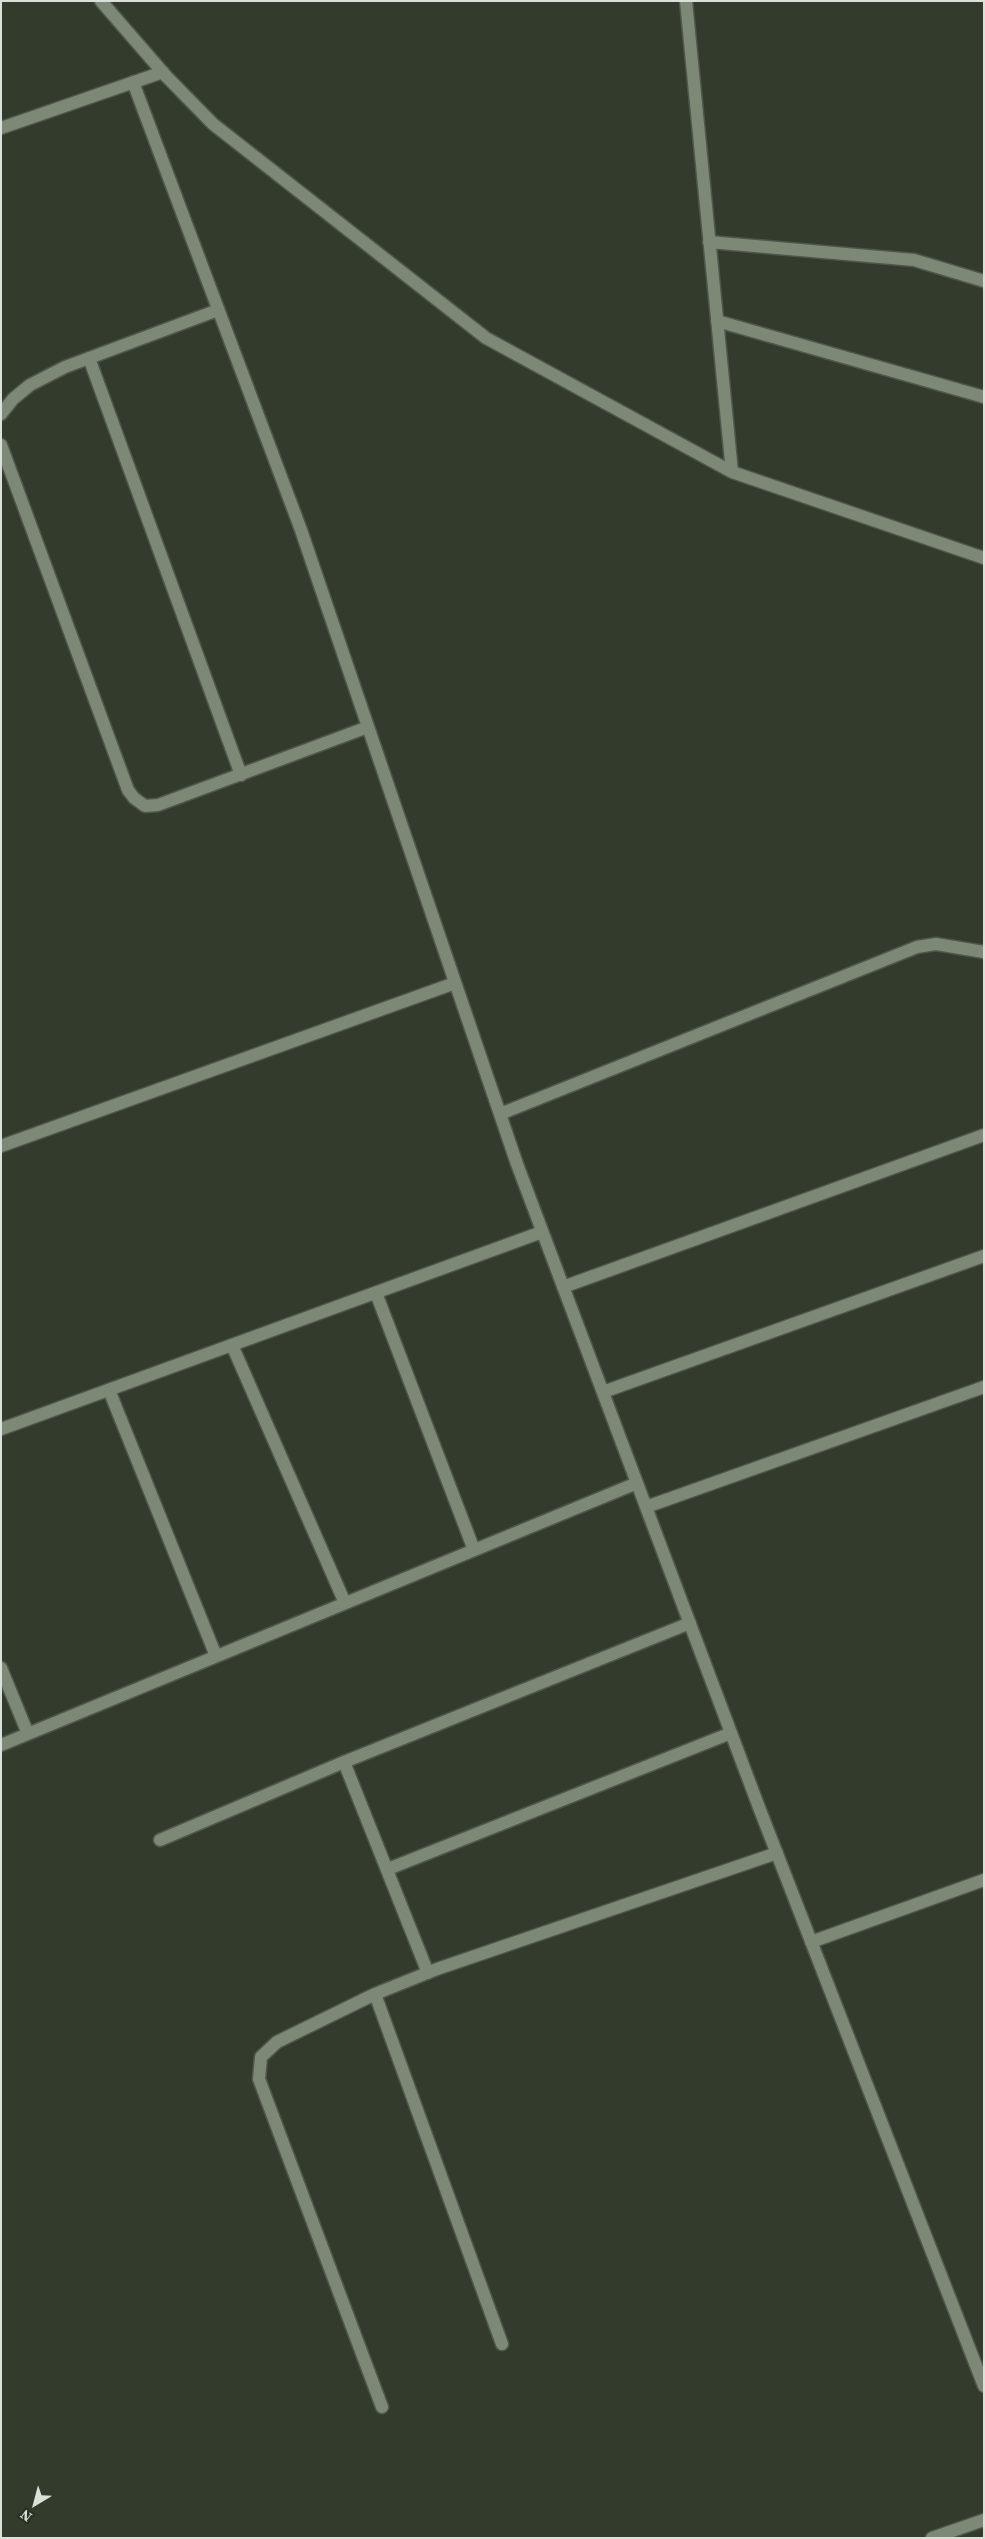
<!DOCTYPE html>
<style>
body{margin:0}
#map{position:relative;width:985px;height:2539px;overflow:hidden;background:#323b2c;font-family:"Source Serif 4",serif}
canvas{display:block}
.frame{position:absolute;inset:0;border:2px solid #dbe1d8;pointer-events:none}
.north{position:absolute;left:10px;top:2479px;width:50px;height:50px;-webkit-text-stroke:4px #283022;paint-order:stroke;rotate:217deg;font-size:14px;font-weight:700;line-height:20px;text-align:center;color:#dbe1d8}
.north::after{content:'';display:block;margin:auto;width:18px;height:22px;background:#dbe1d8;clip-path:polygon(50% 0,100% 100%,50% 72%,0 100%)}
</style>
<div id="map">
<canvas width="985" height="2539"></canvas>
<div class="frame"></div>
<div class="north">N</div>
</div>
<script>
const ctx = document.querySelector('canvas').getContext('2d');
ctx.lineJoin = 'round';
function poly(rows) {
  const path = new Path2D();
  for (const r of rows) {
    path.moveTo(r[0], r[1]);
    for (let i = 2; i < r.length; i += 2) path.lineTo(r[i], r[i + 1]);
  }
  return path;
}
function strokePath(path, color, width, dash) {
  ctx.strokeStyle = color;
  ctx.lineWidth = width;
  ctx.lineCap = dash ? 'butt' : 'round';
  ctx.setLineDash(dash || []);
  ctx.stroke(path);
}
const minor = poly([
 [101,1,166,76,213,124,486,338,732,472,984,558],
 [686,1,732,472],
 [133,82,301,530,517,1164,760,1810,984,2386],
 [1,128,163,72],
 [709,242,914,260,984,281],
 [717,321,984,397],
 [89,358,241,775],
 [1,414,13,399,30,385,65,367,218,310],
 [1,445,128,790,134,798,145,806,158,805,368,727],
 [500,1114,917,947,936,944,984,952],
 [1,1146,455,983],
 [563,1287,984,1135],
 [376,1293,474,1550],
 [232,1345,345,1603],
 [109,1390,216,1656],
 [603,1392,984,1256],
 [1,1429,542,1232],
 [646,1507,984,1387],
 [1,1668,28,1734],
 [1,1745,637,1483],
 [344,1762,428,1973],
 [160,1840,344,1762,690,1623],
 [388,1869,731,1733],
 [811,1942,984,1880],
 [375,1994,502,2344],
 [382,2407,259,2079,261,2057,277,2042,375,1994,437,1969,777,1853],
 [932,2538,984,2520]
]);
strokePath(minor, '#4f574b', 15);
strokePath(minor, '#7d8877', 12);
</script>
